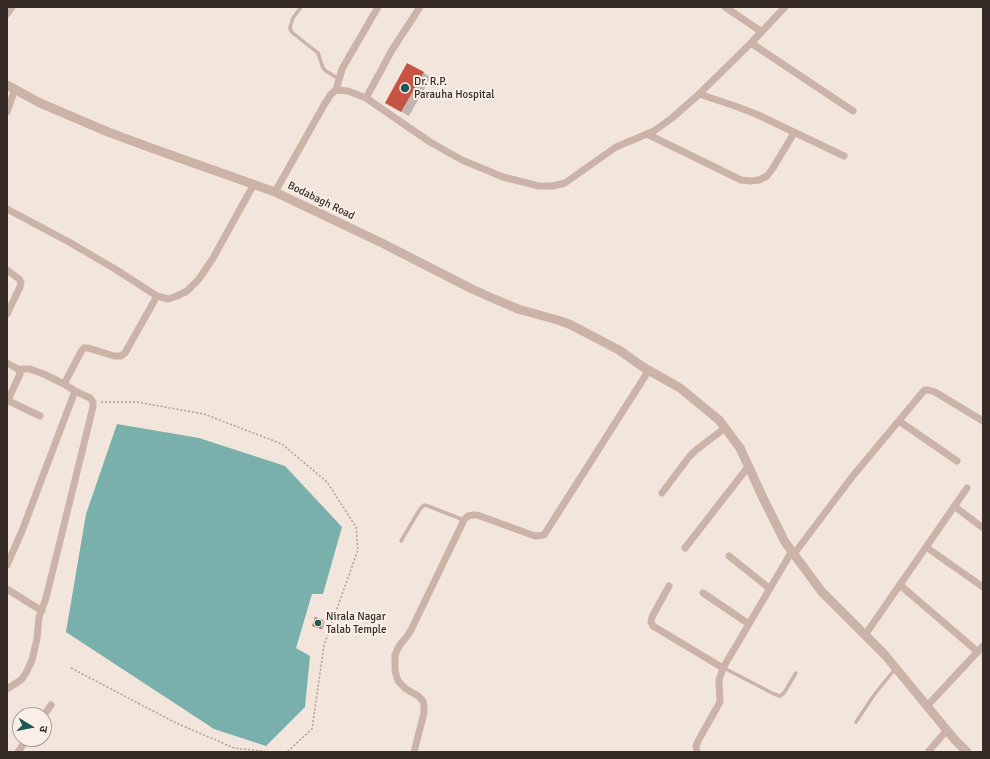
<!DOCTYPE html>
<meta charset="utf-8">
<style>
body{margin:0}
#map{position:relative;width:990px;height:759px;overflow:hidden;background:#f2e5dc;font-family:Signika,"Noto Sans Devanagari",sans-serif}
canvas{display:block}
.frame{position:absolute;inset:0;border:8px solid #372b28;pointer-events:none}
.north{position:absolute;left:12px;top:707px;width:40px;height:40px;box-sizing:border-box;background:#faefe8;border:1px solid #aca19b;border-radius:50%;rotate:100deg;font-size:11px;font-weight:700;line-height:16px;text-align:center;color:#372b28}
.north::after{content:'';display:block;margin:auto;width:14px;height:18px;background:#1d5955;clip-path:polygon(50% 0,100% 100%,50% 72%,0 100%)}
</style>
<div id="map">
<canvas width="990" height="759"></canvas>
<div class="frame"></div>
<div class="north">उ</div>
</div>
<script>
const ctx = document.querySelector('canvas').getContext('2d');
ctx.lineJoin = 'round';
function paint(path, color) {
  ctx.fillStyle = color;
  ctx.fill(path, 'evenodd');
}
function poly(rows) {
  const path = new Path2D();
  for (const r of rows) {
    path.moveTo(r[0], r[1]);
    for (let i = 2; i < r.length; i += 2) path.lineTo(r[i], r[i + 1]);
  }
  return path;
}
function strokePath(path, color, width, dash) {
  ctx.strokeStyle = color;
  ctx.lineWidth = width;
  ctx.lineCap = dash ? 'butt' : 'round';
  ctx.setLineDash(dash || []);
  ctx.stroke(path);
}
function write(font, color, halo, rows, align = 'center') {
  ctx.font = font + ' Signika,sans-serif';
  ctx.lineWidth = 4;
  ctx.setLineDash([]);
  ctx.textBaseline = 'middle';
  ctx.strokeStyle = halo;
  ctx.fillStyle = color;
  for (const [text, x, y, turn = 0] of rows) {
    ctx.save();
    ctx.translate(x, y);
    ctx.rotate((+turn || 0) * Math.PI / 180);
    ctx.textAlign = isNaN(turn) ? turn : align;
    if (halo) ctx.strokeText(text, 0, 0);
    ctx.fillText(text, 0, 0);
    ctx.restore();
  }
}
paint(poly([
 [117,424,199,438,285,466,342,527,323,594,312,594,296,648,310,656,305,707,266,746,214,729,66,632,86,514]
]), '#7ab0ab');
paint(poly([
 [408,64,431,77,409,116,386,103],
 [323,621,325,622,323,629,316,627]
]), '#0003');
paint(poly([
 [407,63,424,72,401,112,385,103],
 [315,617,323,620,321,629,312,626]
]), '#c75345');
strokePath(poly([
 [101,402,137,402,204,414,282,444,327,482,356,527,358,550,324,645,312,729,287,752],
 [71,668,174,722,234,748,271,752]
]), '#b69c92', 1.5, [2, 2]);
strokePath(poly([
 [301,7,293,18,290,27,291,31,294,34,318,53,323,68,326,71,339,79],
 [401,541,420,509,424,505,428,506,464,520],
 [724,668,774,694,780,696,784,693,796,673],
 [856,722,874,695,895,669]
]), '#cbb3a7', 3.5);
strokePath(poly([
 [725,7,762,32],
 [7,14,12,7],
 [751,43,853,111],
 [336,90,342,69,346,62,378,7],
 [699,94,735,106,756,114,844,156],
 [366,98,392,50,420,7],
 [7,112,15,89],
 [647,134,741,180,750,181,759,180,767,176,773,168,794,133],
 [275,192,324,105,331,94,336,90,348,91,366,98,430,142,462,160,503,177,539,186,553,186,565,183,616,147,654,131,672,118,697,96,751,43,785,7],
 [7,209,69,242,115,269,157,296,168,299,177,296,187,291,199,279,213,258,254,184],
 [7,270,19,279,21,282,20,287,7,314],
 [7,363,18,369,20,374,7,402],
 [64,384,82,350,84,348,88,348,114,356,121,356,125,353,157,296],
 [7,400,40,416],
 [899,421,957,461],
 [662,493,689,457,696,450,725,428],
 [954,506,983,528],
 [926,547,983,587],
 [685,548,748,467],
 [794,554,852,477,922,393,925,390,928,390,935,392,983,421],
 [729,556,769,588],
 [7,565,22,531,75,391],
 [900,585,978,652],
 [669,586,652,617,651,622,653,626,723,668],
 [7,589,42,611],
 [703,593,749,624],
 [865,635,967,488],
 [7,689,21,680,26,673,32,660,37,639,39,617,46,598,93,407,93,402,90,398,75,391,64,384,46,375,30,369,18,369],
 [927,706,983,646],
 [44,715,51,705],
 [18,752,27,739],
 [414,752,424,713,424,706,423,701,418,696,406,689,399,682,397,678,395,670,395,655,399,646,408,635,411,630,464,520,468,516,473,515,477,515,535,536,544,535,649,370],
 [697,752,696,746,698,741,720,702,719,680,723,668,792,551],
 [928,752,947,730]
]), '#cbb3a7', 7);
strokePath(poly([
 [7,85,40,103,108,132,154,149,275,192,382,243,470,288,490,297,518,309,561,321,571,325,619,350,643,367,680,388,719,420,740,448,764,500,785,542,822,592,885,655,955,740,967,752]
]), '#cbb3a7', 9);
for (const [x, y, r, color] of [
 [405,88,5,"#1d5955"],
 [318,623,4,"#1d5955"]
]) {
  const dot = new Path2D();
  dot.arc(x, y, r, 0, 2 * Math.PI);
  ctx.fillStyle = color;
  ctx.fill(dot);
  strokePath(dot, '#faefe8', 1.5);
}
write('11px', '#372b28', '#faefe8', [
 ["Dr. R.P.",414,82],
 ["Parauha Hospital",414,95],
 ["Nirala Nagar",326,617],
 ["Talab Temple",326,630]
], 'left');
write('11px', '#372b28', '#faefe8', [
 ["Bodabagh Road",321,201,26]
]);
</script>
